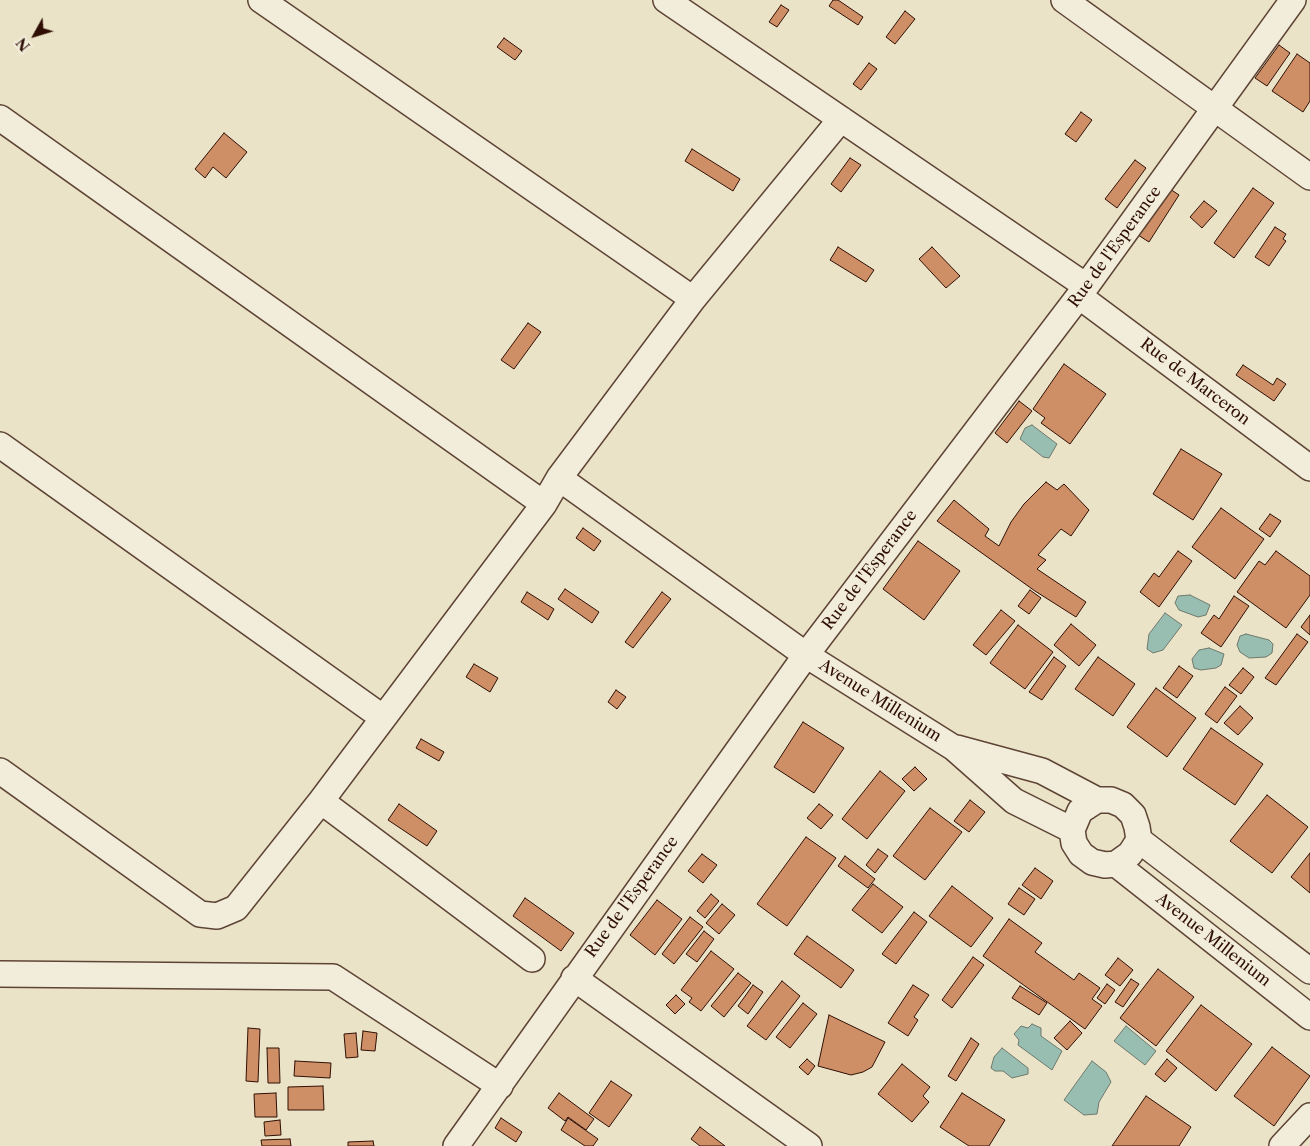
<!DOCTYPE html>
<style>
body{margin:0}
#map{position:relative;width:1310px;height:1146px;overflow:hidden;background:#ebe3c7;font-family:"Libre Caslon Text",serif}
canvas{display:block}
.north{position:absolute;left:10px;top:10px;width:50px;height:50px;-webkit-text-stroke:4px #f2eddb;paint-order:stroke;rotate:231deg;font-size:14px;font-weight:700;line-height:20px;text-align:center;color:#2f0f04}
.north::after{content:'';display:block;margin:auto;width:18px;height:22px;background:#2f0f04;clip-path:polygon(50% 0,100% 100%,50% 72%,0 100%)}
</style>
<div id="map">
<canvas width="1310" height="1146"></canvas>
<div class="north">N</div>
</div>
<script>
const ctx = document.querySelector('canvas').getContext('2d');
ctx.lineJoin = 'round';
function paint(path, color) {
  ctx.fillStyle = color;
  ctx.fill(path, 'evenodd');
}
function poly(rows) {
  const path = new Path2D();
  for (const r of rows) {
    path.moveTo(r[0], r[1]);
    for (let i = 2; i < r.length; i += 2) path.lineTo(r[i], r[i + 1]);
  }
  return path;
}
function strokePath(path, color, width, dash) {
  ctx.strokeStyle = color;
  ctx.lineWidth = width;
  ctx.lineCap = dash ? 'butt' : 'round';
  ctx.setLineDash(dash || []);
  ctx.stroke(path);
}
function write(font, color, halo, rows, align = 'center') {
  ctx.font = font + ' "Libre Caslon Text",serif';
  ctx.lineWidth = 4;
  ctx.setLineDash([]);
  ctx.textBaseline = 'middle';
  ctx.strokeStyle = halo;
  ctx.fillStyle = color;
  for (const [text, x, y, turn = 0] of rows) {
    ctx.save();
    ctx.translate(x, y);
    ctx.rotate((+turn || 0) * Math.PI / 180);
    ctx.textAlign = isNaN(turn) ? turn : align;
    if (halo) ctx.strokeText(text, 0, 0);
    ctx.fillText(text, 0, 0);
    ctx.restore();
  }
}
const water = poly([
 [1032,425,1057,444,1049,458,1043,457,1020,439,1025,428,1032,425],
 [1190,595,1210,605,1206,615,1198,617,1179,610,1175,603,1178,596,1190,595],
 [1165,613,1182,625,1163,650,1153,653,1147,649,1149,634,1165,613],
 [1246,634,1269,640,1273,644,1272,653,1266,657,1249,658,1240,652,1237,645,1240,636,1246,634],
 [1209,648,1224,654,1221,665,1216,668,1201,670,1194,668,1192,659,1199,650,1209,648],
 [1032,1024,1041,1028,1041,1036,1062,1051,1052,1070,1018,1045,1019,1040,1014,1034,1021,1026,1028,1028,1032,1024],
 [1126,1026,1156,1051,1145,1065,1114,1041,1126,1026],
 [1002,1048,1028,1068,1028,1074,1012,1078,1003,1071,995,1071,991,1068,994,1057,1002,1048],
 [1092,1061,1106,1072,1111,1082,1099,1102,1097,1114,1084,1115,1064,1100,1092,1061]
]);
paint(water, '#98beb2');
strokePath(water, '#6e786c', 1);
const building = poly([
 [833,0,838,0,863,17,858,25,829,6,833,0],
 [781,5,789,10,777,27,769,22,781,5],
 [905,11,915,19,895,44,886,37,905,11],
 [504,38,522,51,515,60,497,47,504,38],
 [1279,45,1290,53,1267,86,1255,78,1279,45],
 [1297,54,1310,63,1310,101,1303,112,1272,91,1297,54],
 [869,63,877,69,861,90,853,84,869,63],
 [1081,112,1092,120,1076,142,1065,134,1081,112],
 [224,133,247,152,226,178,213,167,205,178,195,169,224,133],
 [692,149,740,179,733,191,685,161,692,149],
 [850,158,861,165,841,192,831,184,850,158],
 [1135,160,1146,168,1117,208,1105,199,1135,160],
 [1167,187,1179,195,1149,242,1138,235,1167,187],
 [1253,188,1274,203,1234,258,1214,243,1253,188],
 [1204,201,1217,211,1202,228,1190,217,1204,201],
 [1275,227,1286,234,1283,239,1286,241,1269,266,1255,257,1275,227],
 [838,247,874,270,866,282,830,260,838,247],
 [932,247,960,276,946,288,919,259,932,247],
 [528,323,541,332,514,369,501,360,528,323],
 [1064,364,1106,394,1070,444,1041,423,1045,418,1033,409,1064,364],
 [1243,365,1273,385,1277,378,1286,384,1274,401,1236,375,1243,365],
 [1019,401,1032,411,1007,443,995,433,1019,401],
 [1181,449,1222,474,1193,520,1153,494,1181,449],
 [1046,482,1057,490,1064,484,1089,510,1071,536,1061,529,1038,555,1046,560,1037,569,1086,602,1076,617,1035,591,937,521,954,500,989,529,985,536,999,546,1011,522,1024,504,1046,482],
 [1221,508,1264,539,1235,579,1192,547,1221,508],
 [1270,514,1281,521,1270,537,1259,529,1270,514],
 [583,528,601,541,594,551,576,538,583,528],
 [918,541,960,571,924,620,883,589,918,541],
 [1178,551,1192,561,1159,607,1140,592,1154,573,1159,577,1178,551],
 [1276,551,1310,576,1310,595,1286,628,1237,592,1259,561,1265,565,1276,551],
 [565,589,599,612,592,623,558,599,565,589],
 [1030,590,1041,598,1029,614,1018,606,1030,590],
 [527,592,554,609,548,620,521,602,527,592],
 [662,592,671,599,633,648,625,642,662,592],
 [1234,596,1249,606,1221,647,1201,633,1214,615,1219,619,1234,596],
 [1001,610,1015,621,986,655,973,645,1001,610],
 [1310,615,1310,635,1301,627,1310,615],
 [1071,624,1096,645,1079,666,1054,645,1071,624],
 [1018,625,1053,652,1025,689,990,663,1018,625],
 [1297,634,1308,642,1276,685,1265,678,1297,634],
 [1054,657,1066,666,1042,700,1029,692,1054,657],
 [1098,657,1135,684,1113,716,1075,689,1098,657],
 [474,664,498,678,490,692,466,677,474,664],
 [1179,666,1193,676,1177,698,1163,688,1179,666],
 [1243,668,1254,677,1241,694,1229,685,1243,668],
 [1225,687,1237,696,1217,723,1205,714,1225,687],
 [1156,688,1196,718,1167,757,1127,727,1156,688],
 [616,690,626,697,617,709,608,702,616,690],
 [1240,706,1253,718,1238,735,1224,723,1240,706],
 [803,722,844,748,814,793,774,767,803,722],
 [1211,728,1263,764,1235,805,1183,769,1211,728],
 [421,739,444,752,439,761,416,748,421,739],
 [915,767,927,779,914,791,902,779,915,767],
 [880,771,905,791,867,839,842,819,880,771],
 [1267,795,1308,827,1272,873,1230,841,1267,795],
 [970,800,985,812,969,832,954,821,970,800],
 [399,804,437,831,427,846,388,820,399,804],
 [819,804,833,815,821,829,807,818,819,804],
 [930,808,962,832,925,880,893,856,930,808],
 [806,837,836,858,787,926,757,904,806,837],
 [878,849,888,856,875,873,866,865,878,849],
 [1310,853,1310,893,1291,877,1310,853],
 [702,854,717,865,703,883,688,871,702,854],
 [845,856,875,879,868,888,838,866,845,856],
 [1035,868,1053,881,1041,899,1022,885,1035,868],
 [873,884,903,907,882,933,852,910,873,884],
 [952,886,993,918,971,947,929,916,952,886],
 [1019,888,1035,899,1024,915,1008,904,1019,888],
 [711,894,719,901,705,918,697,911,711,894],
 [525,898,574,933,561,951,513,916,525,898],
 [657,900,682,919,655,955,630,935,657,900],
 [722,904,735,915,719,934,706,923,722,904],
 [914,912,927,922,896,964,882,954,914,912],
 [690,917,703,927,674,964,662,954,690,917],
 [1009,919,1042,943,1035,952,1074,980,1079,973,1100,988,1092,999,1102,1006,1085,1029,983,956,1009,919],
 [704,931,714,939,697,962,686,954,704,931],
 [807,936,854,970,841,988,794,954,807,936],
 [711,951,734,969,701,1011,689,1002,692,998,681,990,711,951],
 [973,957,984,965,952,1008,942,1000,973,957],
 [1118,958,1133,970,1120,986,1105,975,1118,958],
 [1158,969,1194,997,1156,1046,1120,1018,1158,969],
 [738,973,751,983,724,1017,711,1006,738,973],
 [1131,979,1139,984,1123,1007,1115,1002,1131,979],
 [782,981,800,996,766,1040,747,1026,782,981],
 [1107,984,1115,990,1105,1004,1097,998,1107,984],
 [753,985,763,992,748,1014,738,1006,753,985],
 [913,985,929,995,914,1017,918,1020,908,1036,888,1023,913,985],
 [1020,986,1047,1003,1039,1015,1012,998,1020,986],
 [676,995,685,1004,675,1014,666,1005,676,995],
 [803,1003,817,1014,790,1048,776,1037,803,1003],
 [1201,1005,1252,1044,1216,1091,1166,1051,1201,1005],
 [829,1015,885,1042,872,1067,863,1072,851,1075,818,1066,829,1015],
 [1070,1021,1082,1033,1067,1050,1054,1038,1070,1021],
 [248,1028,260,1029,258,1082,246,1081,248,1028],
 [363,1031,377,1033,375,1051,361,1050,363,1031],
 [356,1033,358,1057,346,1058,344,1034,356,1033],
 [971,1038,979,1044,956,1081,948,1076,971,1038],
 [1272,1047,1310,1076,1274,1126,1234,1096,1272,1047],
 [267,1048,279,1048,280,1083,268,1083,267,1048],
 [807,1059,815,1066,808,1075,799,1067,807,1059],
 [1167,1059,1177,1068,1165,1082,1155,1074,1167,1059],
 [295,1061,331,1063,330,1078,294,1076,295,1061],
 [902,1064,930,1087,923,1096,929,1102,912,1122,878,1094,902,1064],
 [611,1081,632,1095,609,1127,589,1113,611,1081],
 [323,1086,324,1110,288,1110,288,1087,323,1086],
 [276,1093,277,1117,255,1117,254,1094,276,1093],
 [559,1093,594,1119,586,1130,568,1117,565,1121,548,1108,559,1093],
 [962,1093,1005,1120,989,1146,969,1146,940,1127,962,1093],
 [1146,1096,1191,1127,1179,1146,1112,1146,1146,1096],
 [501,1118,522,1132,516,1142,495,1128,501,1118],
 [568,1118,598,1139,593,1146,585,1146,561,1130,568,1118],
 [280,1120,281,1135,265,1136,264,1122,280,1120],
 [700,1127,725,1146,700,1146,691,1139,700,1127],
 [290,1139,291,1146,262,1146,261,1140,290,1139],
 [373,1141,374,1146,348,1146,348,1142,373,1141]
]);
paint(building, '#ce8f66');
strokePath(building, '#2f0f04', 1);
const street = poly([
 [261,0,693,299],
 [666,0,1086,286],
 [1064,0,1310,177],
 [0,118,544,504],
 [1079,296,1310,468],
 [0,445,382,717],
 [559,478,806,655,954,748,1014,801,1072,830],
 [957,748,1042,771,1097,800],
 [0,771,200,914,217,916,236,908,321,801,544,504,559,478,693,299,841,119],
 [321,801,532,959],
 [1139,840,1310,971],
 [1116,864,1130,854,1139,840,1137,827,1133,815,1123,805,1111,800,1097,800,1080,811,1072,830,1074,843,1081,854,1092,862,1105,865,1116,864,1310,1017],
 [0,974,333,977,500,1086],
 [574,978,809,1146],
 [456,1146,806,655,1079,296,1293,0],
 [1282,1146,1310,1116]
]);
strokePath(street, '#5e4435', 28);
strokePath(street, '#f2eddb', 25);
write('16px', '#2f0f04', '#f2eddb', [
 ["Rue de l'Esperance",1115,247,-54],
 ["Rue de Marceron",1195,382,37],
 ["Rue de l'Esperance",870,570,-53],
 ["Avenue Millenium",880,701,32],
 ["Rue de l'Esperance",632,897,-54],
 ["Avenue Millenium",1213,940,38]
]);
</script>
